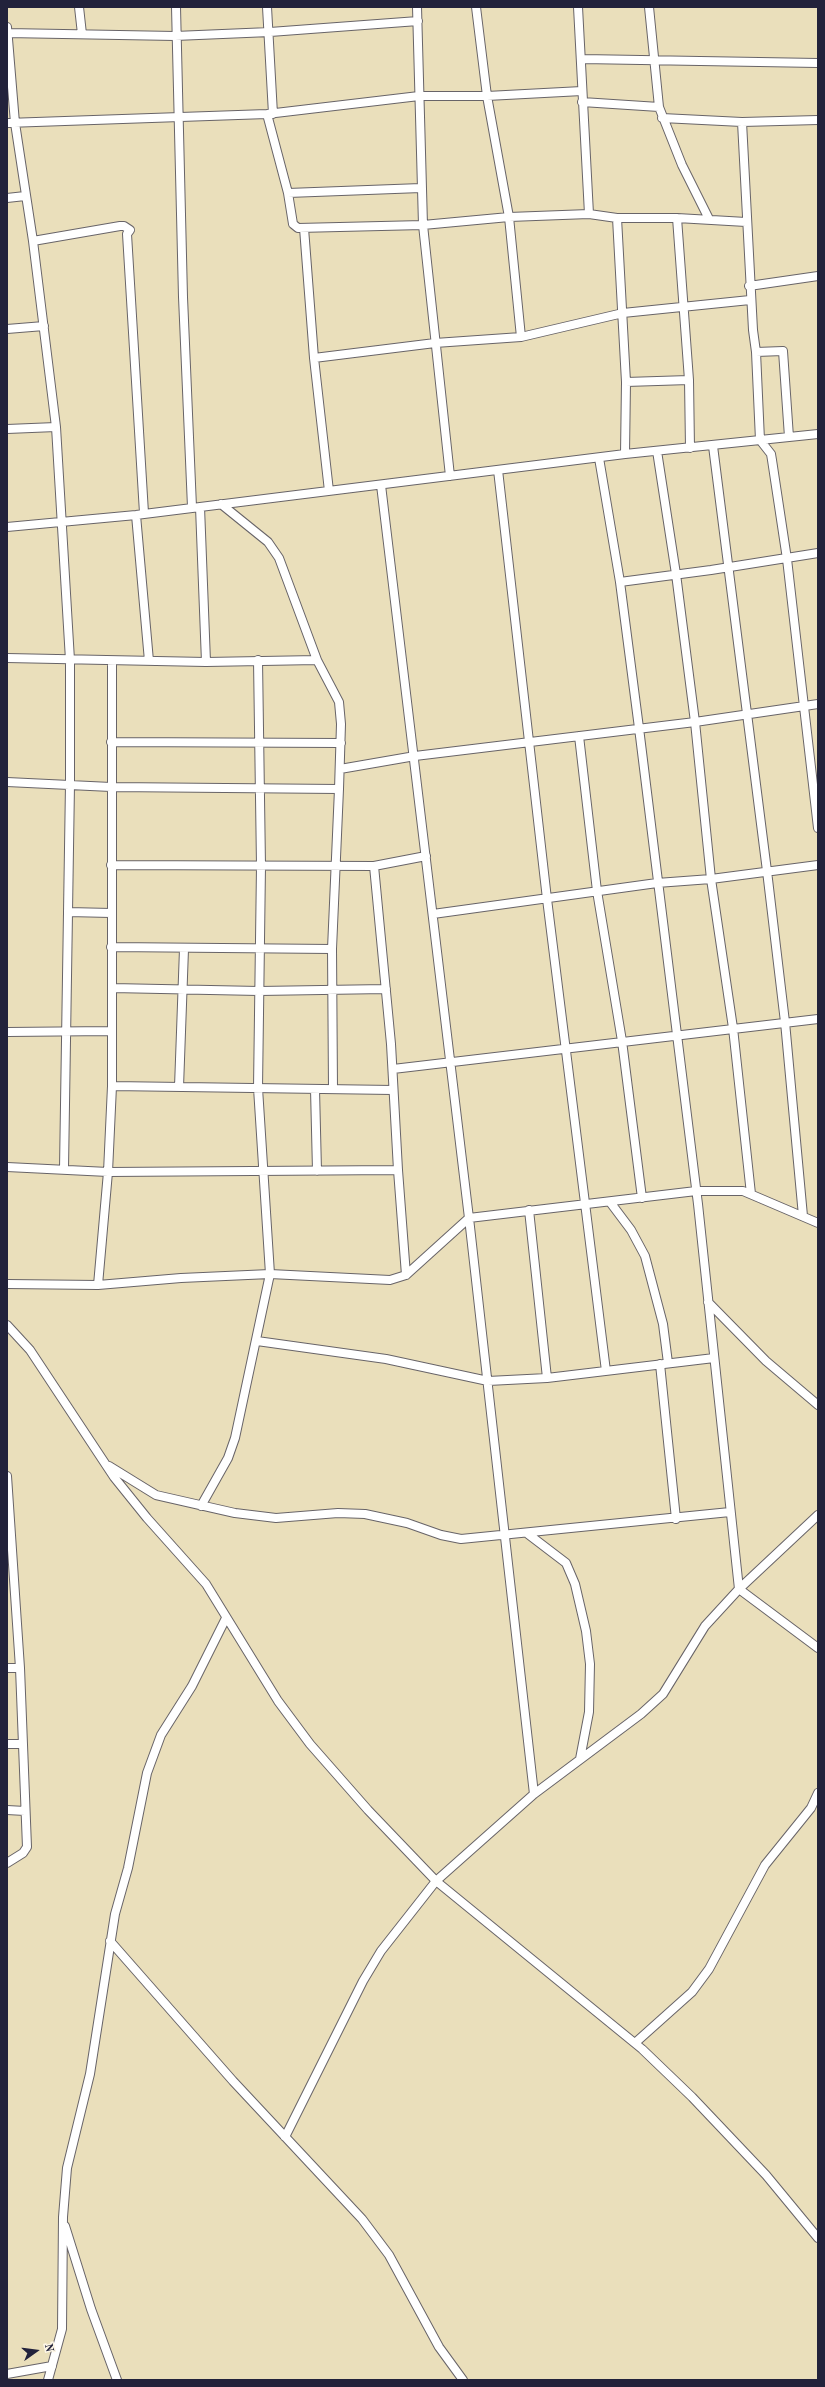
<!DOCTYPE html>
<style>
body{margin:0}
#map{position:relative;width:825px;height:2387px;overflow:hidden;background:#eadfbb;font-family:"Old Standard TT",serif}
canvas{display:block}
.frame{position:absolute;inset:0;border:8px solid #22223b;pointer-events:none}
.north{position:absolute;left:16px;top:2331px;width:40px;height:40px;-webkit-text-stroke:3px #fcf5e5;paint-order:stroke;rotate:76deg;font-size:11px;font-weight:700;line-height:16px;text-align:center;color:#22223b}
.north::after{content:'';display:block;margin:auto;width:14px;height:18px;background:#22223b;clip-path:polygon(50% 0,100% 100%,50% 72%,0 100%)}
</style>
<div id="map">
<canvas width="825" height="2387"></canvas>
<div class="frame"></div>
<div class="north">N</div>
</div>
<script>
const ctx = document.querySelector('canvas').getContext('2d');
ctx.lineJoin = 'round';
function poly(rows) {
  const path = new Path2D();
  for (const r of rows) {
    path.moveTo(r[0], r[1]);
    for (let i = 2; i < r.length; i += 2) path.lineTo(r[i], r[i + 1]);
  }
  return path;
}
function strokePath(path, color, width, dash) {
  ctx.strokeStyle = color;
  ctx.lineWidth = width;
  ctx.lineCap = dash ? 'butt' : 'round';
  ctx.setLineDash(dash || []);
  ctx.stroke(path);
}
const street = poly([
 [79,7,82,34],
 [176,7,183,297,192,507],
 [267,7,273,114],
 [417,7,423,225,450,476],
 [476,7,487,96,509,217,521,337],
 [578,7,589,214],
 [649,7,659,107,682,165,709,219],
 [7,27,15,123,33,241,56,427,70,660,70,784,64,1169],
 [7,33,175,36,270,32,418,21],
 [582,59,818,63],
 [582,102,659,107],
 [267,114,288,193,293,224,298,228,423,225,509,217,589,214,617,218,677,218,746,222],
 [662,118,742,122,818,120],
 [742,122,753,330,756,352,783,351,789,437],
 [7,123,267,114,419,96,487,96,582,91],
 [288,193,421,188],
 [7,198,25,196],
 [617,218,626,382,625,454],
 [677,218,689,380,690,448],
 [304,228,314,358,329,491],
 [33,241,120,226,124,226,130,230,127,234,144,513],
 [749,286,818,276],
 [7,329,44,326],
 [756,352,760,440,771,454,772,460,787,559,818,828],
 [314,358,435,343,521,337,623,313,750,300],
 [626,382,689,380],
 [7,429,56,427],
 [713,446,767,871,785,1022,803,1216],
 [657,451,676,574,695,722,711,879,733,1028,751,1194],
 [599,458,620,582,639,728,698,1204,739,1589,818,1648],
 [498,470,547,899,606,1371],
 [381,485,469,1218,534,1794],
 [221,504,268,542,279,558,317,660,339,702,341,724,339,789,332,949,333,1089],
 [200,507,206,662],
 [136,515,149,661],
 [7,527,136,515,625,454,818,434],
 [620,582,711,570,818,553],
 [7,658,206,662,317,660],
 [579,736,597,891,622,1041,642,1198],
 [111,742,341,743],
 [340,769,415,756,695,722,818,704],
 [7,782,111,787,339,789],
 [111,865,374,866,426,856],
 [374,866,391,1044,398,1170,406,1275],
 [68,912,111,913],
 [433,914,657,883,711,879,818,865],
 [111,947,332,949],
 [112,988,259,991,386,989],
 [7,1032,111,1031],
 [393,1069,818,1019],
 [112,1086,393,1090],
 [179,1087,184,949],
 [315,1089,317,1171],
 [7,1167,108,1172,398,1170],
 [610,1202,631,1230,645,1256,663,1324,668,1363],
 [529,1210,547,1378],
 [7,1284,98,1285,181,1278,270,1274,390,1280,406,1275,469,1218,696,1191,743,1191,818,1223],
 [98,1285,108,1172,112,1086,112,661],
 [708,1302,766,1361,818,1405],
 [7,1325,30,1350,114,1477,147,1518,206,1584,278,1701,310,1744,368,1810,436,1881,642,2049,692,2097,766,2175,818,2238],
 [257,1341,386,1359,488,1381,547,1378,714,1358],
 [660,1364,676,1519],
 [109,1466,156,1495,235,1513,276,1518,338,1513,365,1514,407,1523,441,1535,461,1539,730,1512],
 [7,1476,20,1668,27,1847,23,1853,7,1863],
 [201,1506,228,1458,235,1438,270,1274,258,1088,261,866,258,660],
 [528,1534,566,1563,575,1584,586,1631,590,1664,589,1712,580,1759],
 [7,1668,20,1668],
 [7,1744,23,1744],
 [7,1810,25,1811],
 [110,1941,233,2081,362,2219,389,2255,439,2347,463,2380],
 [635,2043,692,1992,709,1969,765,1865,811,1808,818,1793],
 [285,2137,363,1981,381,1951,436,1881,534,1794,641,1714,663,1694,705,1626,739,1589,818,1515],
 [65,2226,91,2309,117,2380],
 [7,2374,52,2366],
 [48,2380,62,2329,63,2217,67,2168,90,2074,115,1914,128,1868,147,1773,161,1735,192,1686,226,1618]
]);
strokePath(street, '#686468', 10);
strokePath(street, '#fff', 8);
</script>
